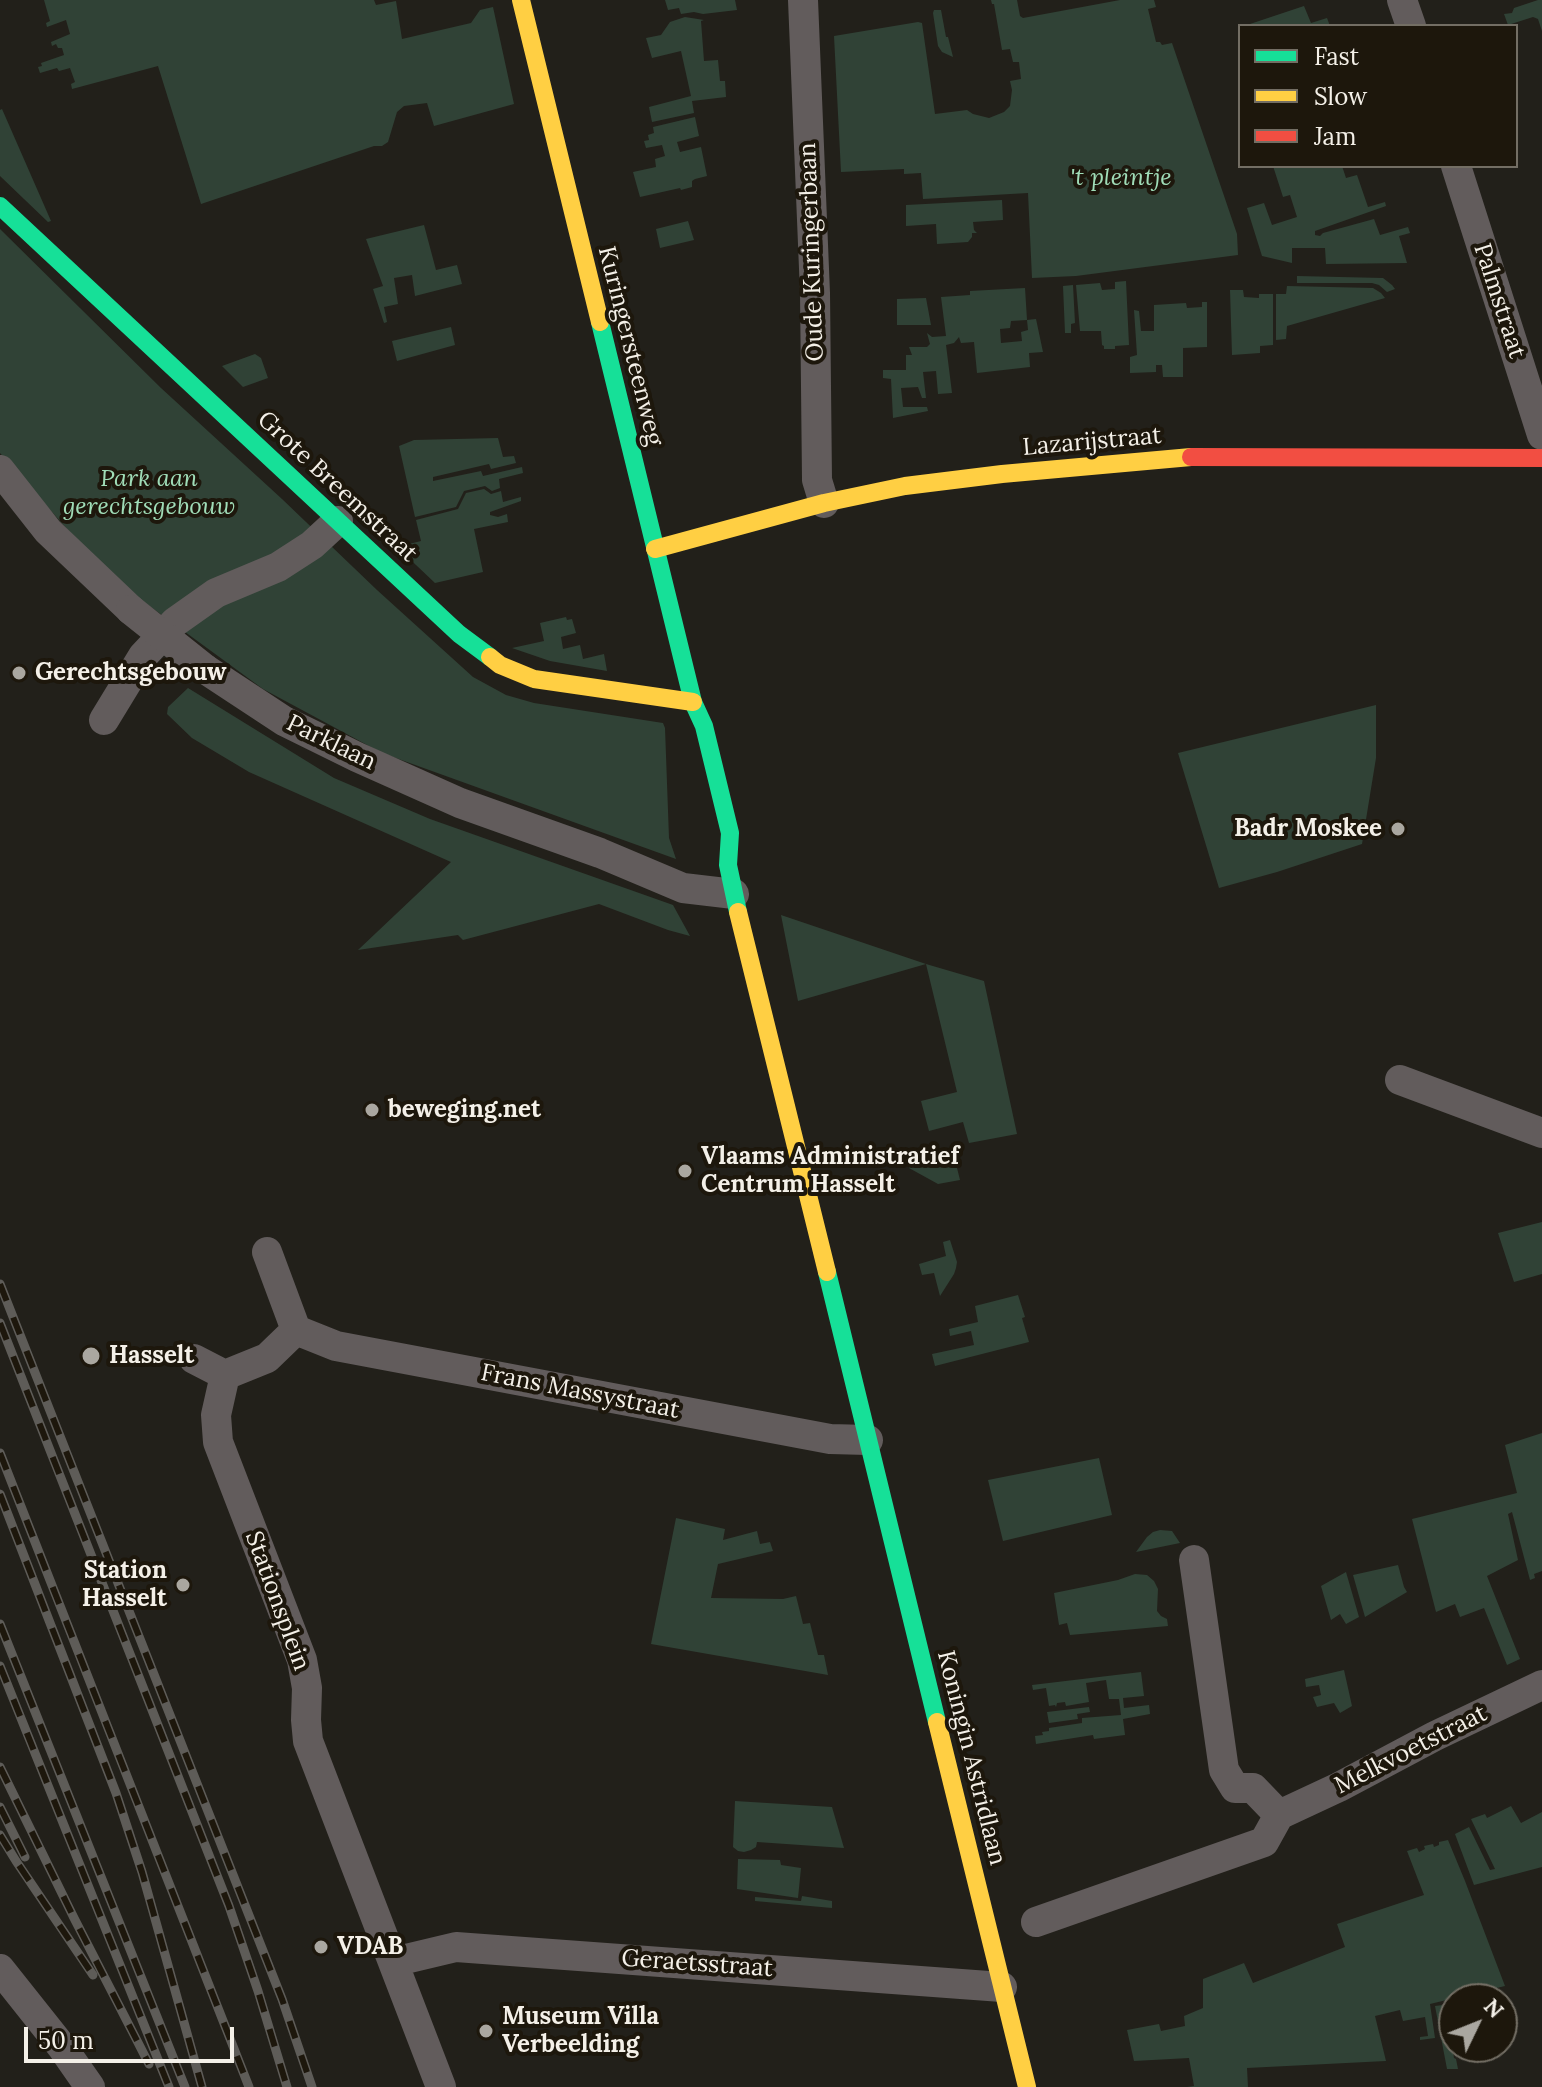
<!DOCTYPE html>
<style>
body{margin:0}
#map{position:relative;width:1542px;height:2087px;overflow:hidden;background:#22201a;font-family:Lora,serif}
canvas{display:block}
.legend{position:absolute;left:1238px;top:24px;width:280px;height:144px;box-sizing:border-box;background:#1d170c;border:2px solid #736e64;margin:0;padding:10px 14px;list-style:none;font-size:24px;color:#f4f0e8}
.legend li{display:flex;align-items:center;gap:16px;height:40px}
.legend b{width:40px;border:2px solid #736e64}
.north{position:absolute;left:1438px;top:1983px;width:80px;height:80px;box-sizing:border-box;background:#1d170c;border:2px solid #736e64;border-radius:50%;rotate:47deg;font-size:22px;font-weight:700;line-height:32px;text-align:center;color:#f4f0e8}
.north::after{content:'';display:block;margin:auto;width:28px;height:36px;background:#aaa7a0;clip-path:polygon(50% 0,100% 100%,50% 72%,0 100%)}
.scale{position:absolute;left:24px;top:2027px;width:210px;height:36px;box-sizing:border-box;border:4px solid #f4f0e8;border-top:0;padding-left:10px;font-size:24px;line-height:28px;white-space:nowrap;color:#f4f0e8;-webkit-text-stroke:6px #1d170c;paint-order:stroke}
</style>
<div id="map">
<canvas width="1542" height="2087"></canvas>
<ul class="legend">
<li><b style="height:10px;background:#16e098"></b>Fast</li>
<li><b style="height:10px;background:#ffcf43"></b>Slow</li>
<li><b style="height:10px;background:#f24e42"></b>Jam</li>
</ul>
<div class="north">N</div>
<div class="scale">50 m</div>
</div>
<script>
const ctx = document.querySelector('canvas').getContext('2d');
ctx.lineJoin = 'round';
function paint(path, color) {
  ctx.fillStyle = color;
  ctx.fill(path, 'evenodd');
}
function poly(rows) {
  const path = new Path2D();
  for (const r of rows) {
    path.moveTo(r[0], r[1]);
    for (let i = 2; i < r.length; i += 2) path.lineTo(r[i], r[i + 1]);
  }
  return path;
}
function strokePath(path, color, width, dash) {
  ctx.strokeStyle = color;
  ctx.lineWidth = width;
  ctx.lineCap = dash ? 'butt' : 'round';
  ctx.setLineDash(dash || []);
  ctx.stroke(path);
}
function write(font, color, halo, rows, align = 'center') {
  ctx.font = font + ' Lora,serif';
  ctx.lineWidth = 8;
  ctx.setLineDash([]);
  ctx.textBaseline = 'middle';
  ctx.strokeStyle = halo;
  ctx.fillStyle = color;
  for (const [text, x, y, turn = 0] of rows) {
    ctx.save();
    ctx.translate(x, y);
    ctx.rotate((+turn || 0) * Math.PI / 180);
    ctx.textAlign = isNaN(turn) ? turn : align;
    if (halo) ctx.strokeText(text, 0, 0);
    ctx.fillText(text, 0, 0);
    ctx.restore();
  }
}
paint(poly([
 [44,0,374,0,376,5,396,1,402,39,471,23,480,10,493,7,514,104,434,126,427,103,404,106,397,112,388,142,382,146,374,146,201,204,158,66,72,89,71,84,75,82,70,68,59,71,57,68,40,73,38,67,42,66,41,63,64,55,62,48,58,48,56,44,52,46,51,42,70,34,66,20,47,27,46,23,50,21],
 [665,0,735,0,737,10,703,14,694,12,681,14,679,8,668,10],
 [991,0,1017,0,1020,16,1023,18,1120,0,1154,0,1156,7,1148,9,1156,42,1160,42,1162,45,1172,43,1237,234,1238,255,1076,276,1032,278,1028,193,923,199,921,173,904,174,904,169,841,172,834,36,918,22,922,23,935,114,967,110,973,114,989,118,1004,112,1010,106,1012,90,1010,81,1021,79,1019,62,1013,62,1010,49,1002,50,994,4,992,4],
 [1538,0,1542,0,1542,31,1538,19,1533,17,1508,25,1504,14,1512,13,1514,8],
 [1304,6,1311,23,1327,18,1330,26,1244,26],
 [934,10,941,10,946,37,948,37,953,57,942,52,938,46,933,13],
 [685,17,704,20,701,21,704,61,718,60,720,81,725,81,726,97,692,101,694,113,652,122,649,107,691,96,681,51,652,58,646,38,661,35,670,22],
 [2,109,51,221,48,222,0,176,0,110],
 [695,117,699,136,677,142,680,152,701,147,707,176,695,179,692,181,692,187,681,190,680,188,640,197,633,172,656,167,655,159,665,156,662,145,646,148,644,141,649,140,648,135,654,133,653,127],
 [1273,166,1342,166,1346,178,1357,175,1368,207,1385,202,1386,206,1315,231,1315,235,1320,236,1323,233,1374,219,1380,235,1408,227,1410,233,1399,236,1407,263,1326,264,1325,248,1292,248,1292,263,1262,256,1247,208,1264,203,1272,225,1297,217,1290,195,1283,197],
 [1002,200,1003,220,973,222,974,230,977,233,972,233,972,237,968,242,937,244,936,224,906,226,906,205],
 [688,221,694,240,660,248,656,229],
 [424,225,436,270,457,265,462,284,415,296,412,275,394,278,398,304,384,307,387,322,384,323,373,289,383,286,366,239],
 [0,229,161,388,282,499,377,590,473,677,506,695,534,703,663,723,665,728,669,838,676,859,382,753,263,689,140,599,82,546,0,453],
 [1297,276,1383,278,1392,285,1395,289,1387,292,1379,285,1372,283,1297,283],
 [1126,281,1129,345,1115,346,1115,349,1104,349,1104,346,1102,345,1101,331,1080,331,1076,285,1100,283,1102,290,1115,289,1115,282],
 [1073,285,1075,323,1071,324,1071,333,1065,333,1063,286],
 [1287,286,1373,288,1381,293,1385,298,1287,326,1286,339,1276,340,1276,294,1286,294],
 [1025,288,1027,320,1036,319,1043,352,1029,353,1030,367,977,373,974,342,961,343,959,337,954,343,946,345,952,393,938,394,936,371,923,372,926,398,922,398,918,387,901,388,903,407,927,407,928,411,893,418,891,379,883,378,883,370,906,370,906,355,912,355,909,347,927,347,930,344,927,333,932,337,946,336,941,297,970,295,970,291],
 [1011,321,1027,320,1028,330,1021,332,1022,341,1001,343,1000,329,1010,328],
 [1230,290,1243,290,1244,297,1259,298,1259,294,1273,294,1273,345,1260,346,1260,353,1232,355],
 [926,298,931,325,897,325,897,299],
 [1202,302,1207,302,1207,347,1183,348,1183,377,1163,377,1162,365,1156,365,1156,372,1130,373,1130,357,1137,355,1134,310,1139,311,1141,331,1154,331,1154,305,1186,303,1187,308,1202,307],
 [451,327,455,345,397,361,392,341],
 [255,354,261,358,268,378,243,387,222,366],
 [498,438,503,457,514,456,516,463,491,469,489,464,433,477,433,481,481,471,483,476,522,467,523,473,499,479,500,488,492,491,485,486,464,491,456,507,415,517,399,446,414,440],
 [484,489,491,494,501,491,503,502,521,497,521,501,490,512,490,515,498,517,507,514,508,522,474,529,483,572,435,583,397,547,421,541,416,520,458,509,466,493],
 [566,617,567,620,572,619,576,633,561,637,563,649,580,645,583,659,604,654,607,671,550,661,512,648,544,641,540,623],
 [188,688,334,778,430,819,673,905,690,936,668,930,599,904,463,940,458,935,358,950,451,862,249,772,192,738,167,714,168,707],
 [1376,705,1376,758,1362,844,1277,872,1219,888,1178,753],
 [781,915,926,964,984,981,1017,1134,969,1143,963,1122,929,1131,921,1101,957,1092,926,964,798,1001],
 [952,1148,960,1180,938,1184,909,1168,907,1160],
 [1542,1222,1542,1274,1514,1282,1498,1233],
 [950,1240,957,1262,956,1268,954,1274,940,1296,934,1273,922,1275,919,1264,946,1256,943,1242],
 [1018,1295,1025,1317,1022,1318,1029,1342,935,1366,932,1354,974,1345,971,1331,950,1336,949,1329,978,1322,975,1306],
 [1542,1433,1542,1571,1534,1574,1535,1578,1530,1580,1512,1512,1508,1514,1518,1560,1487,1576,1520,1659,1507,1665,1484,1608,1460,1617,1455,1604,1436,1612,1412,1519,1517,1493,1505,1445],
 [1099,1458,1112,1515,1003,1541,988,1480],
 [676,1518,725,1529,723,1540,757,1531,760,1544,770,1542,773,1551,718,1564,711,1598,783,1599,796,1596,803,1624,810,1623,818,1655,824,1655,828,1675,651,1644],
 [1160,1530,1172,1531,1180,1543,1136,1552,1147,1537,1153,1532],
 [1398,1565,1404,1587,1407,1592,1365,1617,1353,1575],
 [1346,1572,1359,1617,1346,1624,1340,1614,1331,1620,1321,1586],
 [1135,1574,1147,1575,1154,1581,1158,1589,1157,1611,1161,1616,1167,1619,1168,1626,1070,1635,1067,1623,1059,1625,1054,1593,1118,1580],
 [1344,1670,1352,1706,1340,1713,1334,1703,1317,1707,1313,1697,1321,1695,1319,1685,1306,1687,1305,1679],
 [1141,1672,1144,1696,1123,1698,1124,1708,1149,1705,1150,1714,1123,1719,1125,1735,1094,1739,1093,1735,1036,1744,1035,1736,1043,1735,1042,1732,1049,1731,1049,1728,1082,1723,1082,1718,1121,1715,1119,1699,1109,1699,1106,1680,1086,1683,1089,1702,1066,1706,1065,1702,1057,1703,1056,1707,1055,1705,1049,1706,1046,1688,1033,1690,1032,1685],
 [1089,1707,1090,1712,1077,1714,1078,1719,1049,1723,1047,1712],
 [735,1801,832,1807,844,1848,757,1842,756,1847,751,1850,744,1852,738,1851,733,1847],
 [1511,1806,1521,1823,1542,1812,1542,1867,1474,1885,1455,1834,1469,1827,1490,1870,1495,1869,1471,1819,1485,1814,1487,1818],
 [1448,1840,1465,1881,1505,1986,1430,2004,1435,2038,1420,2040,1420,2037,1428,2036,1425,2017,1403,2021,1400,2010,1375,2016,1386,2061,1247,2068,1248,2087,1187,2087,1194,2086,1189,2058,1134,2061,1127,2030,1159,2024,1161,2031,1185,2026,1184,2016,1203,2008,1203,1979,1244,1963,1253,1983,1345,1947,1337,1924,1424,1895,1407,1851,1417,1848,1419,1852,1425,1849,1424,1846,1433,1844,1434,1847,1439,1845,1439,1842],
 [738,1859,780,1860,781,1865,801,1868,798,1898,737,1889],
 [802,1896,832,1901,832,1908,755,1901,755,1897,801,1901],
 [1443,2005,1445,2020,1451,2020,1456,2051,1453,2052,1454,2058,1456,2059,1458,2069,1447,2069,1435,2006]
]), '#304236');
strokePath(poly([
 [803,0,815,293,817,480,824,503],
 [1402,0,1411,26],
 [1456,166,1542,435],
 [0,470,48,531,131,610],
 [205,669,284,721,357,757,460,803,600,853,683,888,734,894],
 [104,720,143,656,175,622,216,593,278,567,312,545,338,521],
 [1400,1080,1542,1133],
 [267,1252,296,1330],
 [296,1330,336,1346,830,1439,868,1440],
 [194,1359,225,1375],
 [225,1375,216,1415,218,1442,302,1660,307,1688,306,1720,308,1741,441,2087],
 [225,1375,267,1358,296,1330],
 [1194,1560,1224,1770,1235,1788,1253,1788,1279,1815],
 [1036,1922,1264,1842,1279,1815,1339,1787,1435,1736,1542,1685],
 [393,1962,456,1947,1002,1987],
 [0,1969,62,2047,90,2087]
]), '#625c5c', 30);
strokePath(poly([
 [0,206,459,634,490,657],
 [600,322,693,702,704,726,730,833,728,865,738,912],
 [827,1272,937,1722]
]), '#16e098', 18);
strokePath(poly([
 [521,0,600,322],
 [655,549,824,503,905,486,1002,474,1191,457],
 [490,657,500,665,534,679,693,702],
 [738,912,827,1272],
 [937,1722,1027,2087]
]), '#ffcf43', 18);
strokePath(poly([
 [1191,457,1542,458]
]), '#f24e42', 18);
const rail = poly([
 [0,1284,282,1999,312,2087],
 [0,1323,229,1906,258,1991,287,2087],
 [0,1453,249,2087],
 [0,1494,116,1793,142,1872,202,2087],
 [0,1624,185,2087],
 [0,1666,169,2087],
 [0,1767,74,1918,149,2064],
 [0,1807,25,1857],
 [0,1835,16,1861,93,1975]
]);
strokePath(rail, '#5e5c58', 9);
strokePath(rail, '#1d170c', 6, [18]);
strokePath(poly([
 [131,610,205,669]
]), '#625c5c', 30);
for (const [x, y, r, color] of [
 [19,673,8,"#aaa7a0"],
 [1398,829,8,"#aaa7a0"],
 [372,1110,8,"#aaa7a0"],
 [685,1171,8,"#aaa7a0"],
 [91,1356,10,"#aaa7a0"],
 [183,1585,8,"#aaa7a0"],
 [321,1947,8,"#aaa7a0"],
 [486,2031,8,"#aaa7a0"]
]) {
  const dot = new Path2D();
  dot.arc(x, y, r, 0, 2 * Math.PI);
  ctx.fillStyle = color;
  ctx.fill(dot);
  strokePath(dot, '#1d170c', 3);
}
write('italic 24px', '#a0ddb8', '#1d170c', [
 ["'t pleintje",1121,178],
 ["Park aan",149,479],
 ["gerechtsgebouw",149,507]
]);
write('24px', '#f4f0e8', '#1d170c', [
 ["Oude Kuringerbaan",812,252,-92],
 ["Palmstraat",1499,301,72],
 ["Kuringersteenweg",630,346,76],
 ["Lazarijstraat",1092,442,-5],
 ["Grote Breemstraat",337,487,43],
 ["Parklaan",331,743,26],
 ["Frans Massystraat",580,1392,11],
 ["Stationsplein",277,1601,70],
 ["Melkvoetstraat",1411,1750,-27],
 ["Koningin Astridlaan",971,1758,76],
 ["Geraetsstraat",697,1964,4]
]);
write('bold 24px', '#f4f0e8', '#1d170c', [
 ["Gerechtsgebouw",35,673],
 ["Badr Moskee",1382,829,"right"],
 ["beweging.net",388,1110],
 ["Vlaams Administratief",701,1157],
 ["Centrum Hasselt",701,1185],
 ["Hasselt",109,1356],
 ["Station",167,1571,"right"],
 ["Hasselt",167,1599,"right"],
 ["VDAB",337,1947],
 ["Museum Villa",502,2017],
 ["Verbeelding",502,2045]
], 'left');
</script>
